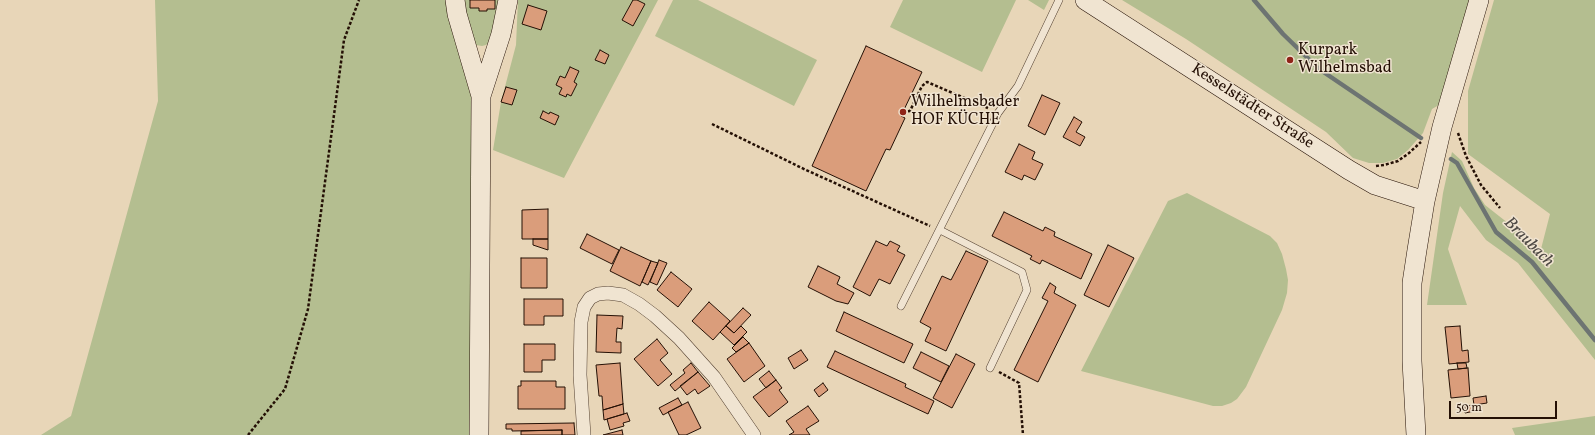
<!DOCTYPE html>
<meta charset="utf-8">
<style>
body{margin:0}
#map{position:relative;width:1595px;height:435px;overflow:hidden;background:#e8d6b8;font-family:Vollkorn,serif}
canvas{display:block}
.scale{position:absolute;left:1449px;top:401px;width:108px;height:18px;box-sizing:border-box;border:2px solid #241005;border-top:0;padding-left:5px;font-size:12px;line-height:14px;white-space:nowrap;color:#241005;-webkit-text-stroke:3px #f0e4d1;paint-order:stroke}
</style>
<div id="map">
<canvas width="1595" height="435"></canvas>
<div class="scale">50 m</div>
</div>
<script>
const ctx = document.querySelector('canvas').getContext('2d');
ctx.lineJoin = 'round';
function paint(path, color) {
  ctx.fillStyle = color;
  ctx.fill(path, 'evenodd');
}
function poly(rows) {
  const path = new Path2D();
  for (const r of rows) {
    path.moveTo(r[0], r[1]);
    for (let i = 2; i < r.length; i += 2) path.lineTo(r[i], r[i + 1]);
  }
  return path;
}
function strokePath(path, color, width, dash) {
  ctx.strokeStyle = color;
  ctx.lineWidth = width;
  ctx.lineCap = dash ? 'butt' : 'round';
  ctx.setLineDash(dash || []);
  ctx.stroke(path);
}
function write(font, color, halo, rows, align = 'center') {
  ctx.font = font + ' Vollkorn,serif';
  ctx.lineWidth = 3;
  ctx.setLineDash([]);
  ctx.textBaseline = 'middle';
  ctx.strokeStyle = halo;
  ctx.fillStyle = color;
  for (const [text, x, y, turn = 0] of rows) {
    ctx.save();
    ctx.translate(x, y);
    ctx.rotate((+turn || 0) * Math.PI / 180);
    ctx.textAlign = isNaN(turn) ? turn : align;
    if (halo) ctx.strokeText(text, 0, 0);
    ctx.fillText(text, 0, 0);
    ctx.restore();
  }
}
paint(poly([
 [155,0,449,0,473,97,471,435,41,435,71,416,158,101],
 [460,0,505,0,493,39,486,45,482,46,476,45,469,38],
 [518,0,658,0,564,178,493,150,501,102,516,45],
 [673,0,698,0,817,60,794,106,655,36],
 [903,0,1016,0,982,72,890,27],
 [1028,0,1049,0,1044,10],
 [1122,0,1475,0,1444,102,1432,109,1423,133,1408,150,1397,159,1383,163,1369,163,1353,158,1326,132,1186,39],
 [1494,0,1595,0,1595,360,1518,263,1486,240,1460,206,1448,249,1467,305,1427,305,1443,193,1452,152,1462,161,1474,188,1485,205,1541,249,1550,214,1468,154,1468,91],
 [1187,193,1270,236,1277,243,1282,254,1286,269,1288,280,1287,293,1282,310,1246,387,1237,399,1231,403,1222,406,1213,406,1081,371,1168,201],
 [1595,416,1595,435,1515,435,1512,428]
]), '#b4be90');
strokePath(poly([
 [1254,0,1283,34,1319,69,1421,138],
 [1451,159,1457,163,1496,232,1532,262,1595,340]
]), '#6d7472', 4.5);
const building = poly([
 [470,0,495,0,495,9,487,9,487,11,479,11,479,8,470,8,470,0],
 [633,0,637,0,645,4,633,26,622,20,633,0],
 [528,5,547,11,541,30,522,24,528,5],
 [866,46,922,72,901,116,905,118,890,150,886,149,866,191,812,166,866,46],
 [600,50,609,55,605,64,595,60,600,50],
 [570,67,579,71,574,82,577,84,571,96,567,94,566,97,559,94,562,88,556,85,560,76,565,78,570,67],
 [506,87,517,90,512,105,501,102,506,87],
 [1042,95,1060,103,1045,135,1028,126,1042,95],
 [543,111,549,114,550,112,559,116,555,125,540,118,543,111],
 [1074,117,1082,122,1076,132,1085,137,1080,146,1063,137,1074,117],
 [1019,144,1035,152,1032,159,1043,164,1035,180,1024,175,1022,180,1005,172,1019,144],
 [548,209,548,239,522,239,522,210,548,209],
 [1004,212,1043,231,1045,227,1055,232,1054,236,1092,254,1081,279,1042,260,1040,264,1030,259,1032,256,992,236,1004,212],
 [587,234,619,250,612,264,580,248,587,234],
 [533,239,548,239,548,250,533,245,533,239],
 [876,241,887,246,890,241,900,246,897,251,905,255,890,284,879,279,870,296,853,287,876,241],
 [1108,245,1134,258,1109,307,1084,295,1108,245],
 [621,247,651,261,640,286,610,271,621,247],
 [966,251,988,261,946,351,925,341,931,328,920,322,942,276,951,280,966,251],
 [521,258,547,258,547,288,521,288,521,258],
 [659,260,667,263,657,285,650,282,659,260],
 [651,261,658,263,648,285,642,282,651,261],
 [818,266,840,277,837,284,854,293,848,304,836,301,808,287,818,266],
 [671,272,692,289,678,307,657,290,671,272],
 [1050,283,1056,287,1054,293,1076,305,1038,382,1014,370,1048,301,1042,298,1050,283],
 [524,299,563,299,563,316,544,316,544,325,524,325,524,299],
 [709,302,730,321,713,340,692,321,709,302],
 [743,308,751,315,734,333,726,326,743,308],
 [844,312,913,344,904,363,836,331,844,312],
 [597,315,623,316,622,329,617,328,616,342,621,342,621,353,596,352,597,315],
 [726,326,734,333,741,326,747,332,734,345,720,332,726,326],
 [1460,326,1462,351,1468,350,1469,362,1449,364,1445,327,1460,326],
 [743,337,749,343,736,352,732,348,743,337],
 [657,339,668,353,660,360,672,374,658,386,634,359,657,339],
 [749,343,765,366,744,382,727,359,749,343],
 [524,344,555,344,555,360,542,360,542,372,524,372,524,344],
 [801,350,808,360,794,369,788,358,801,350],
 [835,351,906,384,905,387,934,401,928,414,827,367,835,351],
 [921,352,949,366,941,382,913,368,921,352],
 [956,354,975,364,952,408,933,398,956,354],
 [620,363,623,404,603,410,602,396,599,396,596,365,620,363],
 [691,363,698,372,675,391,670,385,685,373,683,370,691,363],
 [1457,363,1466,363,1467,368,1458,369,1457,363],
 [1468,368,1470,396,1451,398,1448,370,1468,368],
 [769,371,776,380,766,388,759,379,769,371],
 [698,372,710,386,698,394,695,389,687,395,680,386,698,372],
 [776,380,782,388,779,390,788,402,769,417,753,397,776,380],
 [521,381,556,381,556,387,565,387,565,409,518,409,518,386,521,386,521,381],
 [823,383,828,390,819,397,814,390,823,383],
 [1486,396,1487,403,1474,405,1473,398,1486,396],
 [678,398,682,405,663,415,659,408,678,398],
 [688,402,701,428,686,435,679,435,668,412,688,402],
 [623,404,624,414,604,420,603,410,623,404],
 [1474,405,1475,411,1465,413,1465,406,1474,405],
 [808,406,819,421,806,429,810,435,789,435,794,432,786,421,808,406],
 [627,413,630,421,623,423,624,426,610,430,607,419,627,413],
 [574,423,575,435,562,435,562,430,512,431,512,429,506,429,506,424,574,423],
 [562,430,562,435,521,435,521,431,562,430],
 [622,430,623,435,603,435,622,430]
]);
paint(building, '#da9d7b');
strokePath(building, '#241005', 1);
const lane = poly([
 [940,230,1022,272,1027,290,990,368],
 [901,306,998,113,1018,86,1059,0]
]);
const street = poly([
 [584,435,580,375,581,322,584,307,590,298,598,294,608,293,623,295,639,304,655,316,679,338,714,377,754,435]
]);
const secondary = poly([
 [455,0,457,14,481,96,479,435],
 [1085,0,1349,170,1375,185,1425,201],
 [481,96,501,34,508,0],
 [1416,435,1412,361,1412,283,1417,250,1425,201,1442,127,1479,0]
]);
strokePath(lane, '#554232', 8);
strokePath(street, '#554232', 14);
strokePath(secondary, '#241005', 20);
strokePath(poly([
 [903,112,910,111,922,86,927,82,988,108],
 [712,124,806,170,930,226],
 [1458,133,1466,156,1481,185,1500,208],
 [1376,166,1384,165,1398,161,1409,153,1421,142],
 [999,372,1019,383,1023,435],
 [248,435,285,389,308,309,344,40,359,0]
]), '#241005', 2.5, [3, 2]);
strokePath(lane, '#f0e4d1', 7);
strokePath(street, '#f0e4d1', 13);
strokePath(secondary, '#f0e4d1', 19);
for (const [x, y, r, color] of [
 [1290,60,4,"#8f2418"],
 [903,112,4,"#8f2418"]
]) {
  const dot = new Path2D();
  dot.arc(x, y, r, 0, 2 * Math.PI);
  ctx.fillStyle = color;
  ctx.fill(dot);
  strokePath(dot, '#f0e4d1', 1.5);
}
write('16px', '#241005', '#f0e4d1', [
 ["Kurpark",1298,51],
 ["Wilhelmsbad",1298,69],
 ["Wilhelmsbader",911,103],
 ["HOF KÜCHE",911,121]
], 'left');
write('16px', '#241005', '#f0e4d1', [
 ["Kesselstädter Straße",1252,107,33]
]);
write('italic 17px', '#4f4a45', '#f0e4d1', [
 ["Braubach",1528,243,45]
]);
</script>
